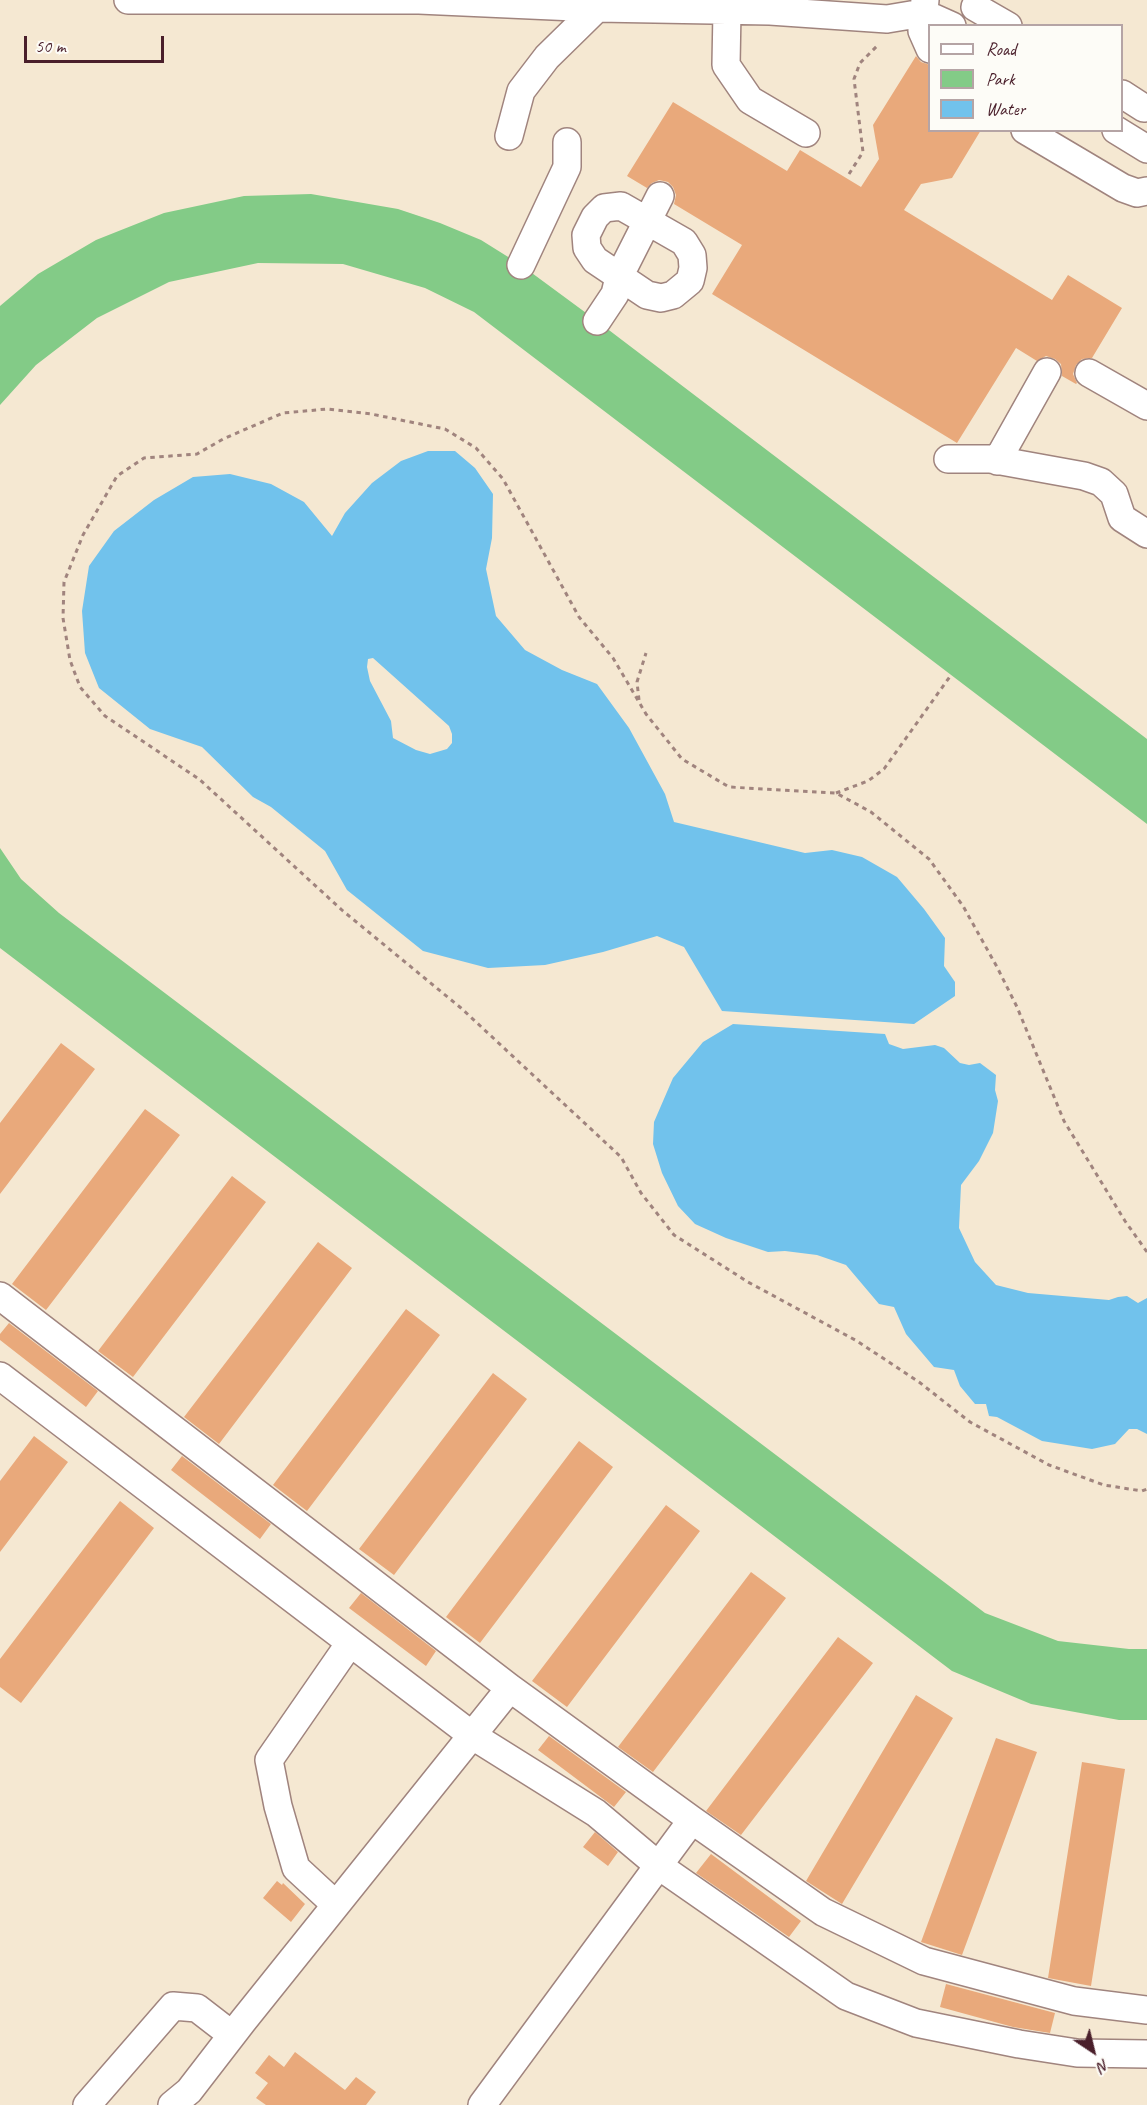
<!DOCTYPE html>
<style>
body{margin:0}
#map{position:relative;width:1147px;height:2105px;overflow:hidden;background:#f5e8d2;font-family:Caveat,sans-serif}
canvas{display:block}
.legend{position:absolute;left:928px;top:24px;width:195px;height:108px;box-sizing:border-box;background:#fdfcf7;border:2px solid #b5a4a5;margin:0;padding:8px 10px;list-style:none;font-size:18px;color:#4a1f2b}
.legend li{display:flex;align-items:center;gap:12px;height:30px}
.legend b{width:30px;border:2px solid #b5a4a5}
.north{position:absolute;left:1063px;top:2021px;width:60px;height:60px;-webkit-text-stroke:4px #fdfcf7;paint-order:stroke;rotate:145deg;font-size:16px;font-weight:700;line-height:24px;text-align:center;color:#4a1f2b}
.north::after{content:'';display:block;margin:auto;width:21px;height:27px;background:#4a1f2b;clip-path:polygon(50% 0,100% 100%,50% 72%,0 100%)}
.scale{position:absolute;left:24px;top:36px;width:140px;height:27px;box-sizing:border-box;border:3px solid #4a1f2b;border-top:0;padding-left:8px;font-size:18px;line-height:21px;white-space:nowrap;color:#4a1f2b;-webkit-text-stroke:4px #fdfcf7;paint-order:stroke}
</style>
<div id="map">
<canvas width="1147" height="2105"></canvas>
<ul class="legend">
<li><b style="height:8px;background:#fff"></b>Road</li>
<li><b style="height:16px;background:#83cb87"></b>Park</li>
<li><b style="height:16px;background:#71c2ec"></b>Water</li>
</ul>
<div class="north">N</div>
<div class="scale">50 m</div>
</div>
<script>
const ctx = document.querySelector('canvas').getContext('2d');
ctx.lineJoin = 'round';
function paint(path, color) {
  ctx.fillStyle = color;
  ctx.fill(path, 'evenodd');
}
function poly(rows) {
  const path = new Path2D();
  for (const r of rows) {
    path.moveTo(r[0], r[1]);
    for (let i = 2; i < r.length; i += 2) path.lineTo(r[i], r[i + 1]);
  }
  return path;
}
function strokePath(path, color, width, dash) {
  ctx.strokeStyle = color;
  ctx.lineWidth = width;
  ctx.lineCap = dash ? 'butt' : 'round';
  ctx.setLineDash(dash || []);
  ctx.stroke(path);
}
paint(poly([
 [311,194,398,209,440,223,481,240,521,265,597,321,1147,739,1147,824,474,312,425,288,343,264,258,263,169,282,97,318,36,365,0,405,0,306,38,274,96,240,164,213,244,196],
 [0,848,21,879,59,913,985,1613,1058,1641,1129,1649,1147,1649,1147,1720,1119,1720,1031,1704,952,1671,0,948]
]), '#83cb87');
paint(poly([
 [428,451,455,451,475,468,493,494,492,538,486,569,496,616,525,650,562,670,597,684,629,728,665,794,674,822,805,853,832,850,862,857,897,877,924,909,945,938,944,966,955,982,955,996,914,1024,722,1011,684,947,657,936,603,952,545,965,488,968,423,951,347,890,325,851,271,807,253,797,202,747,150,729,99,688,85,653,82,611,89,566,114,531,154,500,193,477,230,474,271,484,304,502,332,536,345,513,372,483,401,461],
 [373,658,449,726,452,734,452,743,447,749,430,754,416,750,393,738,391,721,370,681,367,667,368,659],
 [733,1024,885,1034,889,1044,903,1049,935,1045,944,1048,960,1063,969,1065,980,1063,996,1075,995,1090,998,1101,993,1133,979,1161,961,1185,959,1228,975,1262,996,1285,1028,1293,1109,1300,1118,1297,1127,1296,1138,1303,1147,1298,1147,1434,1137,1429,1129,1429,1115,1444,1092,1449,1042,1441,997,1417,989,1416,986,1404,975,1404,960,1386,954,1370,934,1367,906,1334,894,1307,879,1304,846,1265,817,1255,785,1251,768,1252,726,1238,695,1224,678,1206,662,1173,653,1144,654,1122,673,1078,703,1042]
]), '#71c2ec');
paint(poly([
 [916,56,921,62,930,65,930,130,981,130,952,178,921,184,904,210,1052,300,1068,275,1122,308,1092,358,1082,359,1076,365,1073,374,1077,383,1076,384,1062,376,1061,364,1055,359,1046,356,1037,361,1016,348,957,443,712,294,742,245,674,204,676,195,673,187,668,182,659,180,652,183,647,188,627,176,673,102,787,171,800,150,861,187,879,159,873,125],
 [61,1043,95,1069,0,1194,0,1123],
 [145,1109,180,1135,46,1310,12,1284],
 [232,1176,266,1202,133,1377,98,1351],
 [318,1242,352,1268,219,1444,184,1417],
 [406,1309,440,1335,307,1511,273,1485],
 [9,1323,98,1391,86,1407,0,1340,0,1334],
 [493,1373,527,1399,394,1575,359,1549],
 [34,1436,68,1462,0,1552,0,1481],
 [579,1441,613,1467,480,1643,446,1617],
 [182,1456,271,1524,260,1539,171,1470],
 [120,1501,154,1528,21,1703,0,1687,0,1659],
 [666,1505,700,1531,567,1707,532,1681],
 [751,1572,786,1598,653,1772,618,1747],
 [361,1593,436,1651,426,1666,349,1608],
 [838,1637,873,1663,741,1835,706,1811],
 [916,1695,953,1718,842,1904,806,1881],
 [549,1736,626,1792,614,1807,538,1750],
 [996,1738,1037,1752,962,1955,921,1942],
 [1082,1762,1125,1769,1091,1986,1048,1978],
 [595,1832,618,1852,608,1866,583,1847],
 [711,1854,801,1921,789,1937,696,1873],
 [277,1881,282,1885,283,1883,305,1904,291,1922,263,1898],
 [946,1984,1055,2013,1050,2033,1013,2027,940,2007],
 [295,2052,345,2090,356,2077,376,2092,366,2105,266,2105,256,2098,268,2083,255,2073,269,2055,284,2067]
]), '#e9a97b');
const minor = poly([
 [128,0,419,0,597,8,770,11,887,19,923,13,952,26],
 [925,0,922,31,930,49],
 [975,7,1008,26],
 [727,11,726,65,750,100,806,133],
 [1122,94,1144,108],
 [1025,130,1123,188,1137,193,1147,191],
 [1116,130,1147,149],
 [509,136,521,91,547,57,597,8],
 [621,206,684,242,692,255,693,268,690,281,673,295,661,298,647,295,595,260,587,248,586,235,595,217,604,208,621,206],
 [521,265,567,167,567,142],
 [597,321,615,294,619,277,660,196],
 [1089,373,1147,406],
 [948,459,990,459,1084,476,1101,482,1114,494,1122,518,1147,534],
 [997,461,1047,372],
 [0,1296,510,1688,692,1820,823,1912,924,1961,1074,2001,1147,2010],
 [0,1376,473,1736,596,1813,659,1866,846,1996,916,2023,1019,2044,1077,2053,1147,2054],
 [336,1905,296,1868,278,1806,269,1760,350,1643],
 [87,2105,173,2006,197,2008,232,2035],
 [172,2105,189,2091,243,2021,510,1688],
 [482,2105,692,1820]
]);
strokePath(minor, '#a0847e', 30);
strokePath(poly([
 [849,174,863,152,854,79,860,63,877,46],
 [639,700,637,682,646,653],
 [836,793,868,781,884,769,951,675],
 [1147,1252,1125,1221,1064,1121,1017,1007,997,967,963,906,929,859,871,812,836,793,729,787,682,759,646,714,613,658,579,617,503,479,476,448,445,429,371,414,327,409,283,413,223,439,197,454,144,458,117,476,83,535,64,582,63,618,70,660,80,687,105,716,199,779,343,911,461,1008,621,1157,641,1193,674,1235,748,1282,857,1341,919,1382,970,1422,1049,1465,1104,1485,1142,1491,1147,1489]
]), '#a0847e', 3, [4.5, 4.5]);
strokePath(minor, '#fff', 27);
</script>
